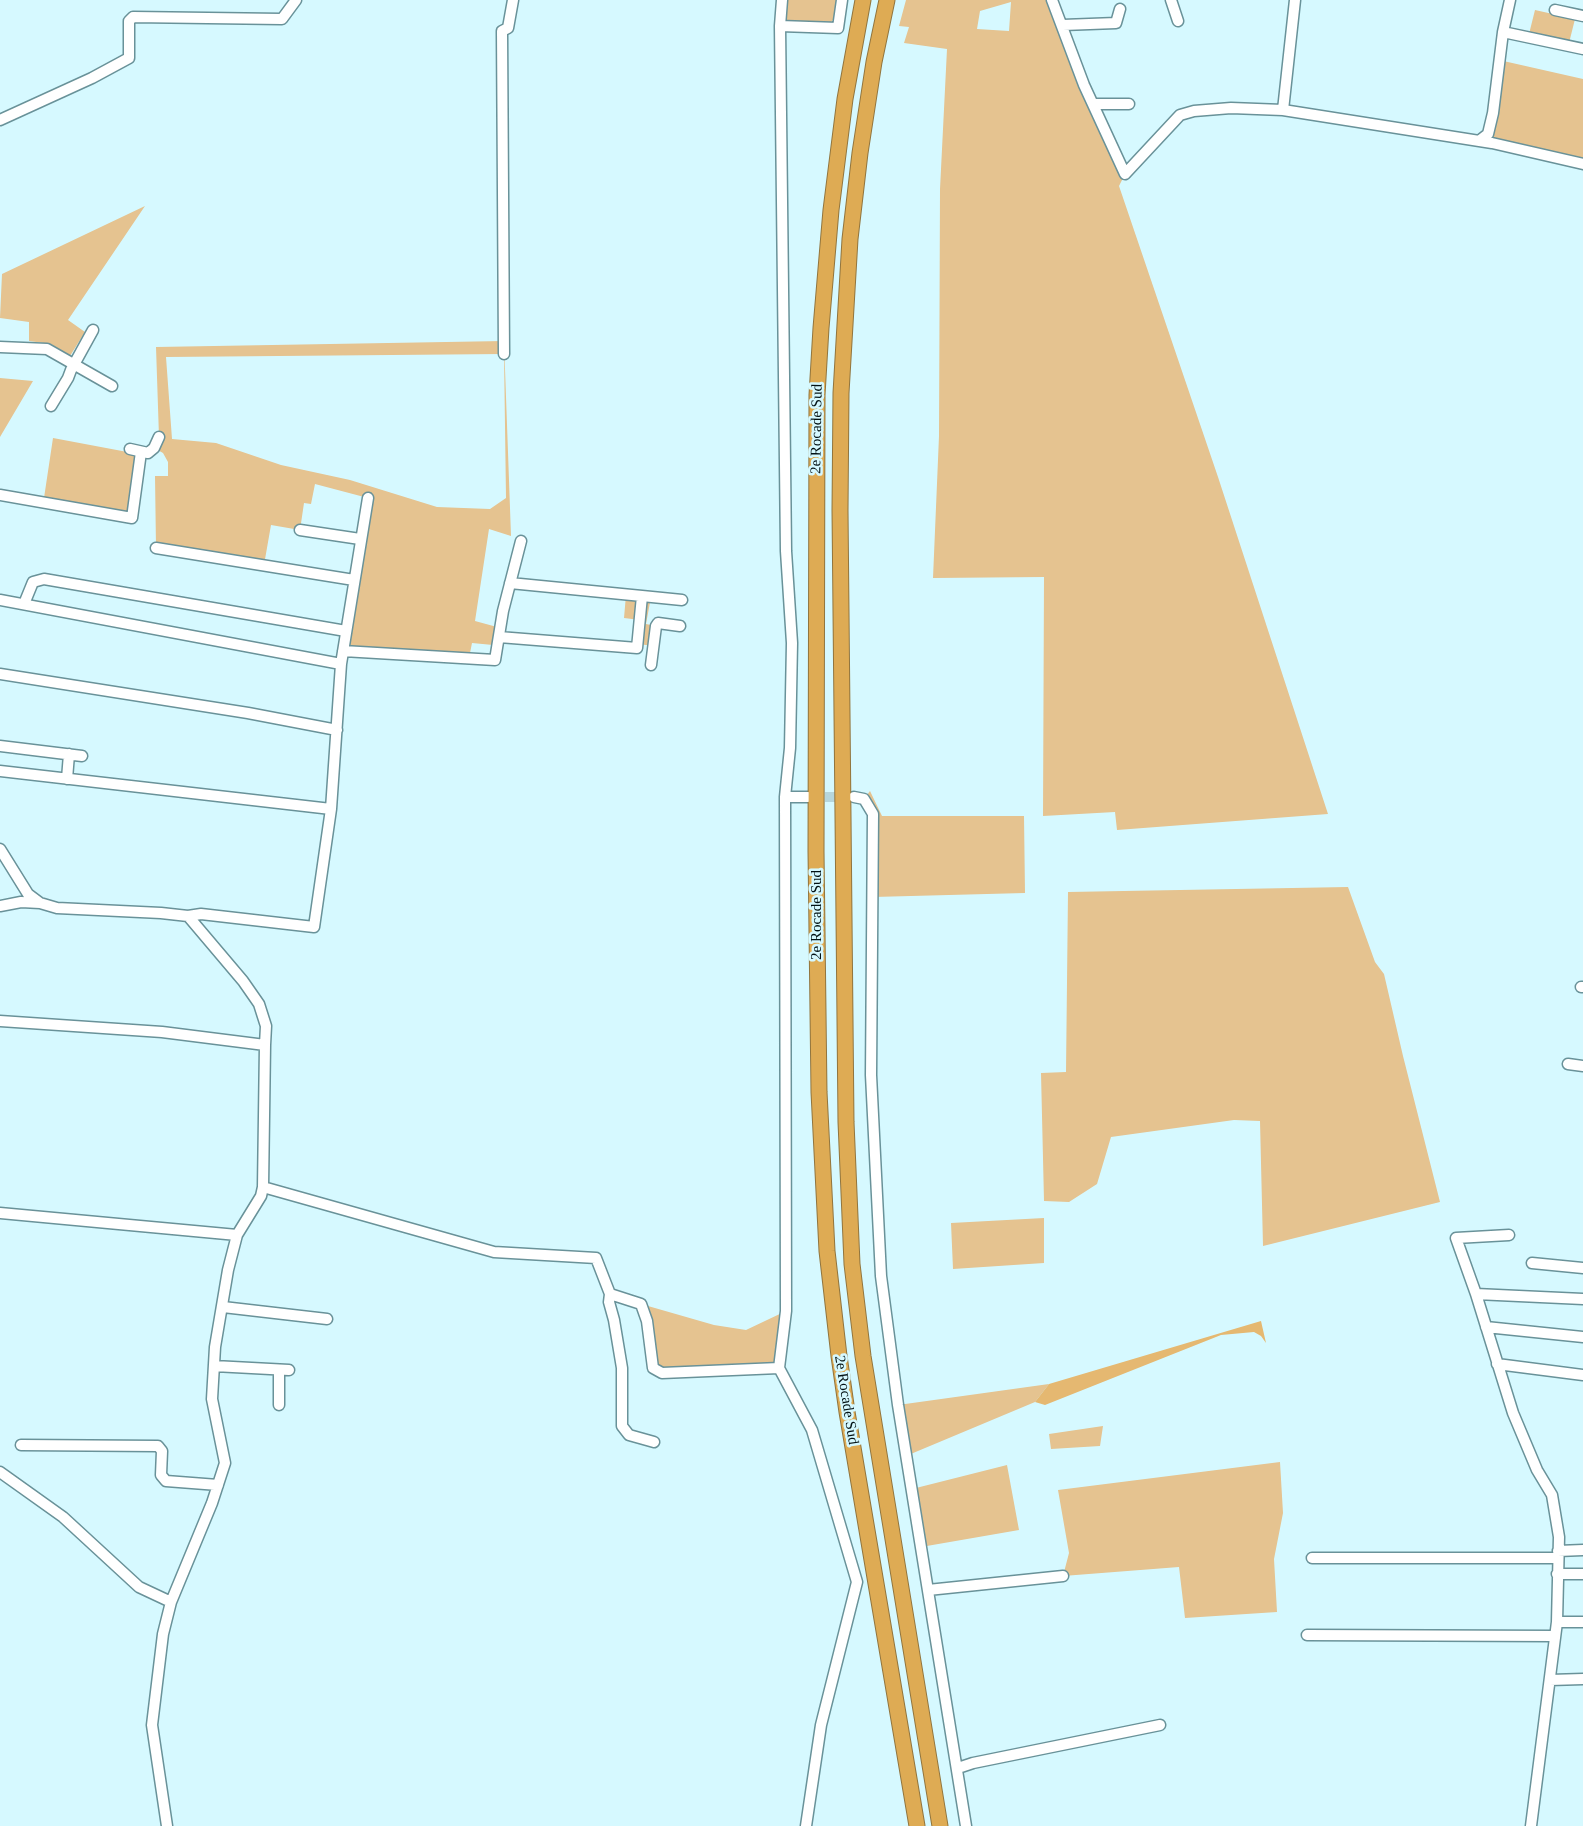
<!DOCTYPE html>
<style>
body{margin:0}
canvas{display:block;background:#d6f9ff}
</style>
<canvas width="1583" height="1826"></canvas>
<script>
const ctx = document.querySelector('canvas').getContext('2d');
ctx.lineJoin = 'round';
function paint(path, color) {
  ctx.fillStyle = color;
  ctx.fill(path, 'evenodd');
}
function poly(rows) {
  const path = new Path2D();
  for (const r of rows) {
    path.moveTo(r[0], r[1]);
    for (let i = 2; i < r.length; i += 2) path.lineTo(r[i], r[i + 1]);
  }
  return path;
}
function strokePath(path, color, width, dash) {
  ctx.strokeStyle = color;
  ctx.lineWidth = width;
  ctx.lineCap = dash ? 'butt' : 'round';
  ctx.setLineDash(dash || []);
  ctx.stroke(path);
}
function write(font, color, halo, rows, align = 'center') {
  ctx.font = font + ' Georgia,serif';
  ctx.lineWidth = 5;
  ctx.setLineDash([]);
  ctx.textBaseline = 'middle';
  ctx.strokeStyle = halo;
  ctx.fillStyle = color;
  for (const [text, x, y, turn = 0] of rows) {
    ctx.save();
    ctx.translate(x, y);
    ctx.rotate((+turn || 0) * Math.PI / 180);
    ctx.textAlign = isNaN(turn) ? turn : align;
    if (halo) ctx.strokeText(text, 0, 0);
    ctx.fillText(text, 0, 0);
    ctx.restore();
  }
}
paint(poly([
 [786,0,838,0,835,18,831,22,783,21],
 [906,0,1052,0,1125,174,1119,186,1218,477,1328,814,1117,830,1115,812,1043,816,1044,577,933,578,939,436,940,189,947,49,904,43,909,27,899,26],
 [1011,2,1009,31,977,29,980,11],
 [1535,10,1575,19,1569,43,1529,34],
 [1499,60,1583,79,1583,163,1492,143,1488,134],
 [145,206,68,320,85,332,70,356,51,344,29,341,29,322,0,318,2,274],
 [504,341,511,536,489,529,475,621,497,627,493,645,472,643,469,658,343,651,368,498,315,484,311,504,304,503,300,530,271,525,264,565,156,548,155,476,168,476,168,462,163,453,154,448,159,437,156,347],
 [504,354,506,498,490,509,437,507,350,480,281,465,216,443,172,439,166,357],
 [0,378,33,381,0,437],
 [53,438,138,454,130,515,44,498],
 [626,595,651,597,646,624,656,626,654,646,638,644,640,620,624,618],
 [870,791,882,816,1024,816,1025,893,873,897,873,814,864,799],
 [1348,887,1375,962,1384,974,1403,1056,1440,1202,1263,1246,1260,1121,1234,1120,1111,1137,1097,1184,1069,1202,1044,1201,1041,1073,1066,1072,1068,892],
 [1044,1218,1044,1263,953,1269,951,1223],
 [641,1304,714,1325,746,1330,786,1311,779,1368,653,1368],
 [1049,1384,1035,1402,906,1456,898,1405],
 [1103,1426,1100,1446,1051,1449,1049,1434],
 [1280,1462,1283,1513,1274,1559,1277,1612,1185,1618,1179,1567,1063,1576,1069,1553,1058,1490],
 [1007,1465,1019,1530,921,1547,912,1489]
]), '#e5c390');
paint(poly([
 [1261,1321,1266,1343,1261,1336,1254,1332,1221,1335,1045,1405,1035,1402,1049,1384]
]), '#e5b871');
strokePath(poly([
 [810,797,848,797]
]), '#b6d6dc', 10, [10, 5]);
const minor = poly([
 [1052,0,1084,85,1125,174,1180,115,1194,111,1231,108,1283,110,1492,143,1583,164],
 [1171,0,1178,21],
 [1510,0,1503,32,1583,49],
 [1555,10,1583,16],
 [1063,25,1116,23,1120,9],
 [780,26,838,28,842,0],
 [1094,104,1129,104],
 [1283,110,1295,0],
 [0,120,92,78,129,58,129,21,133,17,282,19,296,0],
 [1479,141,1488,134,1493,113,1503,32],
 [0,347,47,349,112,386],
 [504,354,502,31,508,28,513,0],
 [51,406,68,378,71,370,93,330],
 [130,449,148,453,154,448,159,437],
 [0,495,132,518,141,452],
 [300,530,360,539],
 [156,548,354,580],
 [642,596,682,600],
 [0,600,341,664],
 [24,604,33,582,44,579,346,631],
 [499,637,637,648,642,596,510,583],
 [343,651,495,660,503,611,521,541],
 [651,665,656,626,658,623,680,626],
 [0,674,248,713,337,730],
 [0,746,82,756],
 [0,771,331,809],
 [67,779,69,754],
 [785,797,808,797],
 [854,797,864,799,873,814,871,1075,881,1276,898,1405,966,1826],
 [0,849,28,894,40,903,57,908,161,913,188,916,243,981,259,1004,266,1026,265,1045,263,1187,261,1196,237,1235,228,1270,215,1347,212,1399,225,1463,212,1503,171,1602,163,1634,152,1725,167,1826],
 [0,906,21,902,40,903],
 [188,916,201,914,314,927,331,809,341,664,368,498],
 [1581,987,1583,987],
 [0,1021,162,1032,265,1045],
 [1568,1064,1583,1066],
 [263,1187,494,1252,596,1258,610,1294,641,1304,647,1321,653,1368,662,1373,779,1368,812,1430,857,1582,821,1725,806,1826],
 [0,1213,237,1235],
 [1509,1235,1456,1238,1476,1294,1513,1413,1537,1470,1552,1495,1559,1537,1557,1622,1531,1826],
 [1532,1263,1583,1268],
 [610,1294,609,1302,614,1320,622,1368,622,1426,629,1435,654,1442],
 [1476,1294,1583,1299],
 [223,1307,327,1319],
 [1486,1327,1583,1337],
 [1497,1364,1583,1375],
 [214,1366,289,1370],
 [779,1368,786,1311,785,797,790,748,792,643,786,551,780,26,782,0],
 [279,1370,279,1405],
 [21,1445,158,1446,162,1451,161,1475,166,1481,218,1485],
 [0,1472,63,1517,139,1587,171,1602],
 [1558,1551,1583,1550],
 [1312,1558,1558,1558],
 [1557,1574,1583,1574],
 [928,1590,1063,1576],
 [1557,1622,1583,1622],
 [1307,1635,1555,1636],
 [1550,1680,1583,1679],
 [958,1768,973,1763,1160,1725]
]);
const highway = poly([
 [863,0,845,99,831,210,821,328,817,395,816,851,819,1092,827,1251,839,1356,847,1412,917,1826],
 [887,0,874,62,860,153,850,239,841,393,840,510,846,1122,852,1264,863,1356,940,1826]
]);
strokePath(minor, '#699299', 13);
strokePath(highway, '#91753e', 17);
strokePath(minor, '#fff', 10);
strokePath(highway, '#deab54', 15);
write('15px', '#031214', '#d6f9ff', [
 ["2e Rocade Sud",817,429,-89],
 ["2e Rocade Sud",817,915,-90],
 ["2e Rocade Sud",846,1400,81]
]);
</script>
